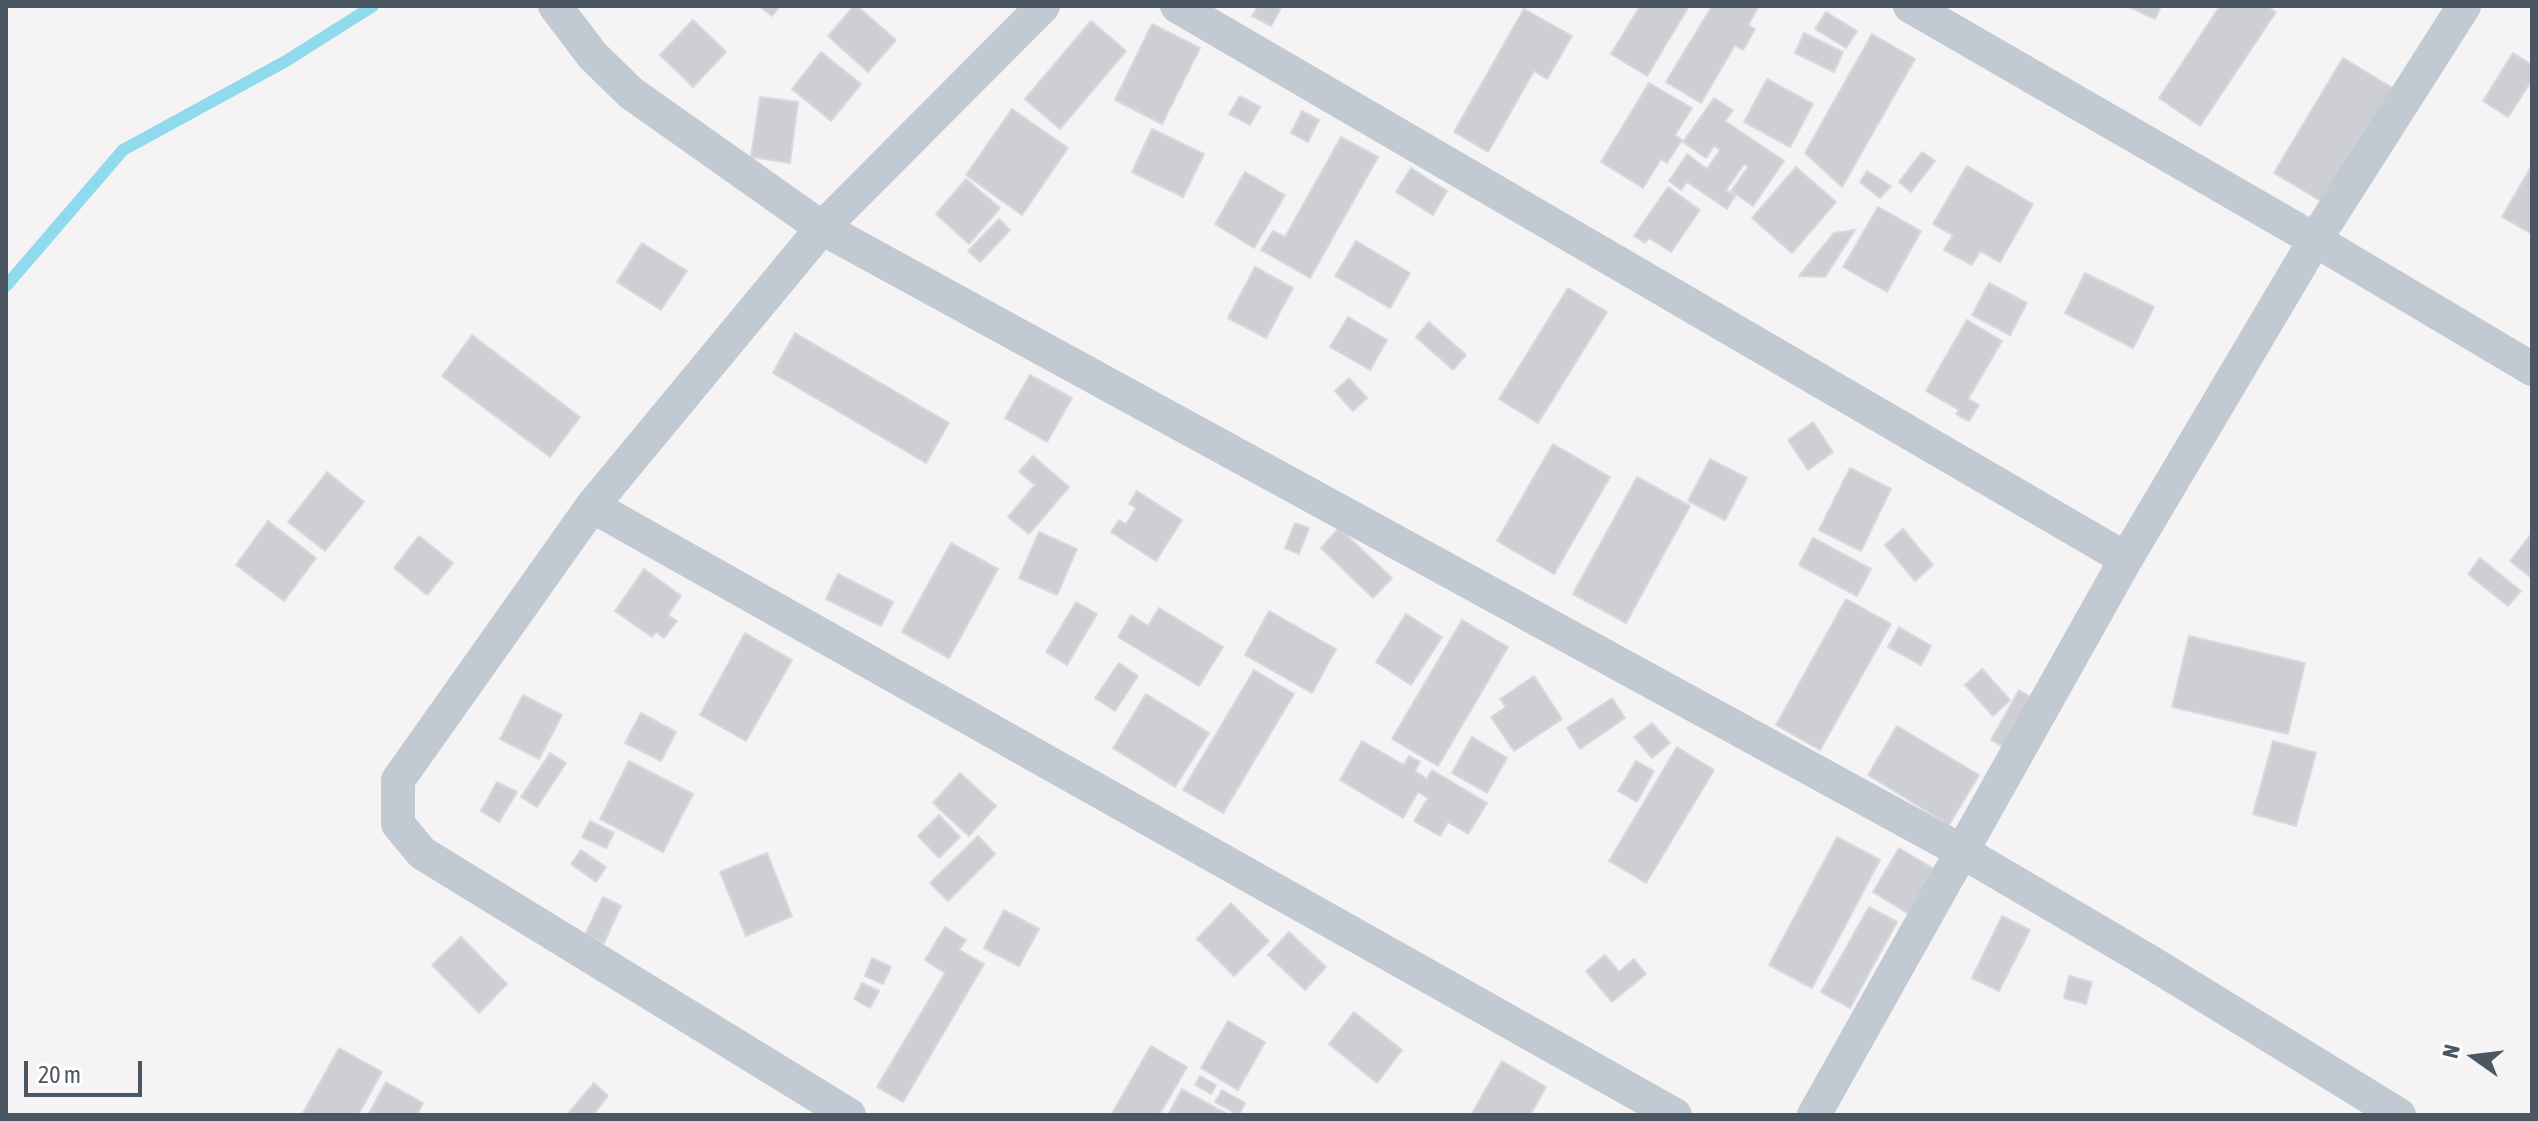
<!DOCTYPE html>
<style>
body{margin:0}
#map{position:relative;width:2538px;height:1121px;overflow:hidden;background:#f5f3f3;font-family:"Asap Condensed",sans-serif}
canvas{display:block}
.frame{position:absolute;inset:0;border:8px solid #4a5661;pointer-events:none}
.north{position:absolute;left:2434px;top:1017px;width:80px;height:80px;-webkit-text-stroke:6px #fff;paint-order:stroke;rotate:284deg;font-size:22px;font-weight:700;line-height:32px;text-align:center;color:#4a5661}
.north::after{content:'';display:block;margin:auto;width:28px;height:36px;background:#4a5661;clip-path:polygon(50% 0,100% 100%,50% 72%,0 100%)}
.scale{position:absolute;left:24px;top:1061px;width:118px;height:36px;box-sizing:border-box;border:4px solid #4a5661;border-top:0;padding-left:10px;font-size:24px;line-height:28px;white-space:nowrap;color:#4a5661;-webkit-text-stroke:6px #fff;paint-order:stroke}
</style>
<div id="map">
<canvas width="2538" height="1121"></canvas>
<div class="frame"></div>
<div class="north">N</div>
<div class="scale">20 m</div>
</div>
<script>
const ctx = document.querySelector('canvas').getContext('2d');
ctx.lineJoin = 'round';
function poly(rows) {
  const path = new Path2D();
  for (const r of rows) {
    path.moveTo(r[0], r[1]);
    for (let i = 2; i < r.length; i += 2) path.lineTo(r[i], r[i + 1]);
  }
  return path;
}
function strokePath(path, color, width, dash) {
  ctx.strokeStyle = color;
  ctx.lineWidth = width;
  ctx.lineCap = dash ? 'butt' : 'round';
  ctx.setLineDash(dash || []);
  ctx.stroke(path);
}
function paint(path, color) {
  ctx.fillStyle = color;
  ctx.fill(path, 'evenodd');
}
strokePath(poly([
 [6,286,123,150,286,61,373,6]
]), '#90daee', 12);
const building = poly([
 [759,6,780,6,772,16,759,6],
 [854,6,857,6,896,40,868,72,828,36,854,6],
 [1258,6,1277,6,1281,8,1271,26,1252,16,1258,6],
 [1640,6,1689,6,1647,76,1611,54,1640,6],
 [1712,6,1759,6,1748,25,1755,29,1743,50,1735,45,1701,103,1666,82,1712,6],
 [2127,6,2161,6,2155,19,2127,6],
 [2220,6,2267,6,2276,12,2200,126,2159,98,2220,6],
 [1524,9,1572,36,1547,79,1534,71,1488,152,1454,132,1524,9],
 [1826,12,1857,31,1846,48,1815,29,1826,12],
 [693,20,726,52,693,87,660,55,693,20],
 [1091,21,1126,51,1060,129,1025,99,1091,21],
 [1152,24,1200,48,1162,124,1115,100,1152,24],
 [1804,33,1843,52,1834,72,1795,53,1804,33],
 [1872,34,1915,59,1842,187,1805,153,1872,34],
 [821,52,861,84,831,121,792,89,821,52],
 [2513,53,2532,65,2532,80,2508,117,2483,101,2513,53],
 [2343,58,2396,90,2326,204,2274,173,2343,58],
 [1767,79,1813,104,1790,147,1744,122,1767,79],
 [1649,83,1692,108,1675,135,1682,140,1667,163,1661,159,1643,188,1601,162,1649,83],
 [1240,96,1260,107,1250,125,1229,114,1240,96],
 [760,97,798,102,790,163,751,157,760,97],
 [1714,98,1733,110,1725,121,1784,161,1753,206,1731,191,1748,167,1744,164,1726,190,1735,196,1727,209,1687,182,1681,190,1669,181,1687,154,1707,169,1720,150,1714,146,1706,158,1683,142,1714,98],
 [1012,109,1068,148,1022,215,966,175,1012,109],
 [1302,111,1319,120,1308,142,1291,133,1302,111],
 [1152,129,1204,154,1183,197,1132,172,1152,129],
 [1341,137,1378,157,1310,278,1261,250,1273,231,1285,237,1341,137],
 [1922,152,1935,161,1911,192,1899,182,1922,152],
 [2532,165,2532,234,2502,217,2532,165],
 [1967,166,2033,204,2000,262,1980,251,1972,265,1944,250,1953,235,1933,224,1967,166],
 [1796,167,1836,202,1792,253,1752,218,1796,167],
 [1411,168,1447,191,1433,215,1396,192,1411,168],
 [1867,171,1891,186,1880,198,1860,182,1867,171],
 [1245,172,1285,195,1254,248,1215,224,1245,172],
 [966,179,1000,208,969,244,936,214,966,179],
 [1668,187,1700,210,1671,252,1649,238,1645,243,1634,236,1668,187],
 [1878,207,1921,231,1887,292,1843,267,1878,207],
 [999,219,1010,230,980,262,968,251,999,219],
 [1855,230,1825,277,1799,276,1834,233,1855,230],
 [1356,241,1410,273,1390,308,1335,276,1356,241],
 [642,243,687,271,661,310,617,282,642,243],
 [1255,267,1293,288,1266,338,1228,318,1255,267],
 [2085,273,2154,307,2133,348,2065,313,2085,273],
 [1989,283,2027,303,2010,335,1972,315,1989,283],
 [1568,288,1607,312,1538,423,1499,399,1568,288],
 [1348,317,1387,340,1370,370,1330,347,1348,317],
 [1967,320,2002,341,1968,399,1979,405,1969,421,1956,414,1959,410,1926,391,1967,320],
 [1429,322,1466,355,1453,370,1416,337,1429,322],
 [795,333,949,423,926,463,773,373,795,333],
 [472,335,580,417,550,457,442,376,472,335],
 [1030,375,1072,398,1047,442,1005,418,1030,375],
 [1349,378,1367,398,1353,411,1335,391,1349,378],
 [1813,422,1833,452,1808,470,1788,440,1813,422],
 [1553,444,1610,477,1554,574,1497,541,1553,444],
 [1033,456,1069,487,1029,534,1008,517,1035,485,1019,472,1033,456],
 [1710,459,1747,478,1725,520,1688,501,1710,459],
 [1850,468,1891,489,1861,551,1819,530,1850,468],
 [327,472,364,502,325,551,288,522,327,472],
 [1637,477,1690,506,1626,623,1573,594,1637,477],
 [1137,491,1182,520,1156,561,1111,532,1119,520,1126,524,1136,508,1129,504,1137,491],
 [268,521,316,558,284,601,236,565,268,521],
 [1295,523,1309,528,1299,554,1285,548,1295,523],
 [1339,528,1392,578,1373,598,1321,548,1339,528],
 [1903,529,1933,565,1915,581,1885,545,1903,529],
 [1039,532,1077,549,1057,595,1019,578,1039,532],
 [2532,533,2532,578,2510,561,2532,533],
 [419,536,453,563,427,595,394,568,419,536],
 [1813,538,1871,569,1857,596,1799,565,1813,538],
 [951,543,998,569,949,658,902,632,951,543],
 [2480,558,2521,591,2508,606,2468,574,2480,558],
 [644,569,681,596,668,615,677,621,664,638,656,632,652,637,615,611,644,569],
 [838,574,893,602,881,626,826,599,838,574],
 [1846,599,1891,624,1820,750,1776,725,1846,599],
 [1076,602,1097,614,1067,665,1046,652,1076,602],
 [1159,608,1223,647,1199,686,1118,637,1131,615,1148,626,1159,608],
 [1269,611,1336,649,1312,693,1245,655,1269,611],
 [1406,614,1442,637,1411,685,1376,662,1406,614],
 [1462,620,1508,647,1438,766,1392,739,1462,620],
 [1899,627,1931,646,1921,665,1888,647,1899,627],
 [745,633,792,660,746,741,700,715,745,633],
 [2189,636,2305,663,2288,734,2172,707,2189,636],
 [1119,663,1138,676,1115,711,1095,698,1119,663],
 [1982,669,2010,700,1993,716,1965,685,1982,669],
 [1254,670,1294,694,1223,813,1183,790,1254,670],
 [1534,676,1562,719,1514,751,1491,717,1506,707,1500,699,1534,676],
 [2019,690,2035,699,2007,749,1991,740,2019,690],
 [1146,694,1209,733,1175,787,1113,748,1146,694],
 [523,695,562,715,539,759,500,739,523,695],
 [1612,698,1625,718,1580,749,1567,728,1612,698],
 [641,713,676,732,661,761,625,743,641,713],
 [1652,723,1670,743,1652,758,1634,737,1652,723],
 [1897,726,1979,775,1949,825,1868,775,1897,726],
 [1472,737,1507,758,1487,793,1452,773,1472,737],
 [1362,741,1404,765,1409,756,1420,762,1415,771,1427,779,1432,770,1487,803,1468,834,1448,822,1440,836,1414,821,1428,798,1418,792,1403,818,1340,780,1362,741],
 [2273,741,2316,753,2296,826,2253,814,2273,741],
 [1677,747,1714,770,1646,883,1609,861,1677,747],
 [550,753,566,763,537,807,521,797,550,753],
 [629,761,693,794,663,852,600,819,629,761],
 [1636,761,1654,771,1637,802,1618,791,1636,761],
 [960,773,996,806,969,836,933,803,960,773],
 [497,782,517,792,499,822,481,811,497,782],
 [939,815,960,837,939,858,918,836,939,815],
 [590,821,614,833,606,848,582,837,590,821],
 [978,836,995,854,948,901,930,883,978,836],
 [1837,837,1880,860,1812,988,1769,965,1837,837],
 [1899,848,1939,872,1912,916,1873,892,1899,848],
 [581,850,606,867,596,882,571,864,581,850],
 [767,853,792,916,746,936,720,872,767,853],
 [603,897,621,906,604,943,585,935,603,897],
 [1231,903,1269,941,1234,976,1197,939,1231,903],
 [1869,907,1897,922,1850,1008,1821,992,1869,907],
 [1004,910,1039,929,1019,966,984,948,1004,910],
 [2002,916,2030,930,1999,991,1972,978,2002,916],
 [945,927,966,940,959,950,984,964,903,1102,877,1087,945,973,925,960,945,927],
 [1289,932,1326,967,1305,990,1268,955,1289,932],
 [461,937,507,984,479,1013,432,965,461,937],
 [1605,955,1619,972,1634,959,1646,974,1612,1002,1586,971,1605,955],
 [872,958,891,967,883,984,865,976,872,958],
 [2069,976,2092,982,2086,1004,2064,998,2069,976],
 [862,983,879,991,870,1008,854,999,862,983],
 [1354,1012,1402,1050,1377,1083,1329,1044,1354,1012],
 [1228,1021,1265,1042,1238,1090,1201,1068,1228,1021],
 [1151,1046,1187,1067,1159,1115,1111,1115,1151,1046],
 [339,1048,382,1072,358,1115,302,1115,339,1048],
 [1502,1061,1546,1087,1530,1115,1471,1115,1502,1061],
 [1200,1076,1216,1085,1211,1094,1195,1085,1200,1076],
 [386,1082,423,1103,417,1115,368,1115,386,1082],
 [594,1083,608,1096,593,1115,567,1115,594,1083],
 [1182,1089,1229,1115,1168,1115,1182,1089],
 [1222,1090,1245,1103,1239,1115,1215,1102,1222,1090]
]);
paint(building, '#cdcfd5');
strokePath(building, '#d7d9de', 2);
strokePath(poly([
 [555,6,593,56,631,93,822,228,1963,852,2150,962,2399,1115],
 [1177,6,2126,559],
 [1910,6,2315,240,2532,369],
 [592,506,1675,1115],
 [849,1115,422,853,398,824,398,780,592,506,822,228,1043,6],
 [1814,1115,2126,559,2315,240,2464,6]
]), '#c1cad2', 34);
</script>
